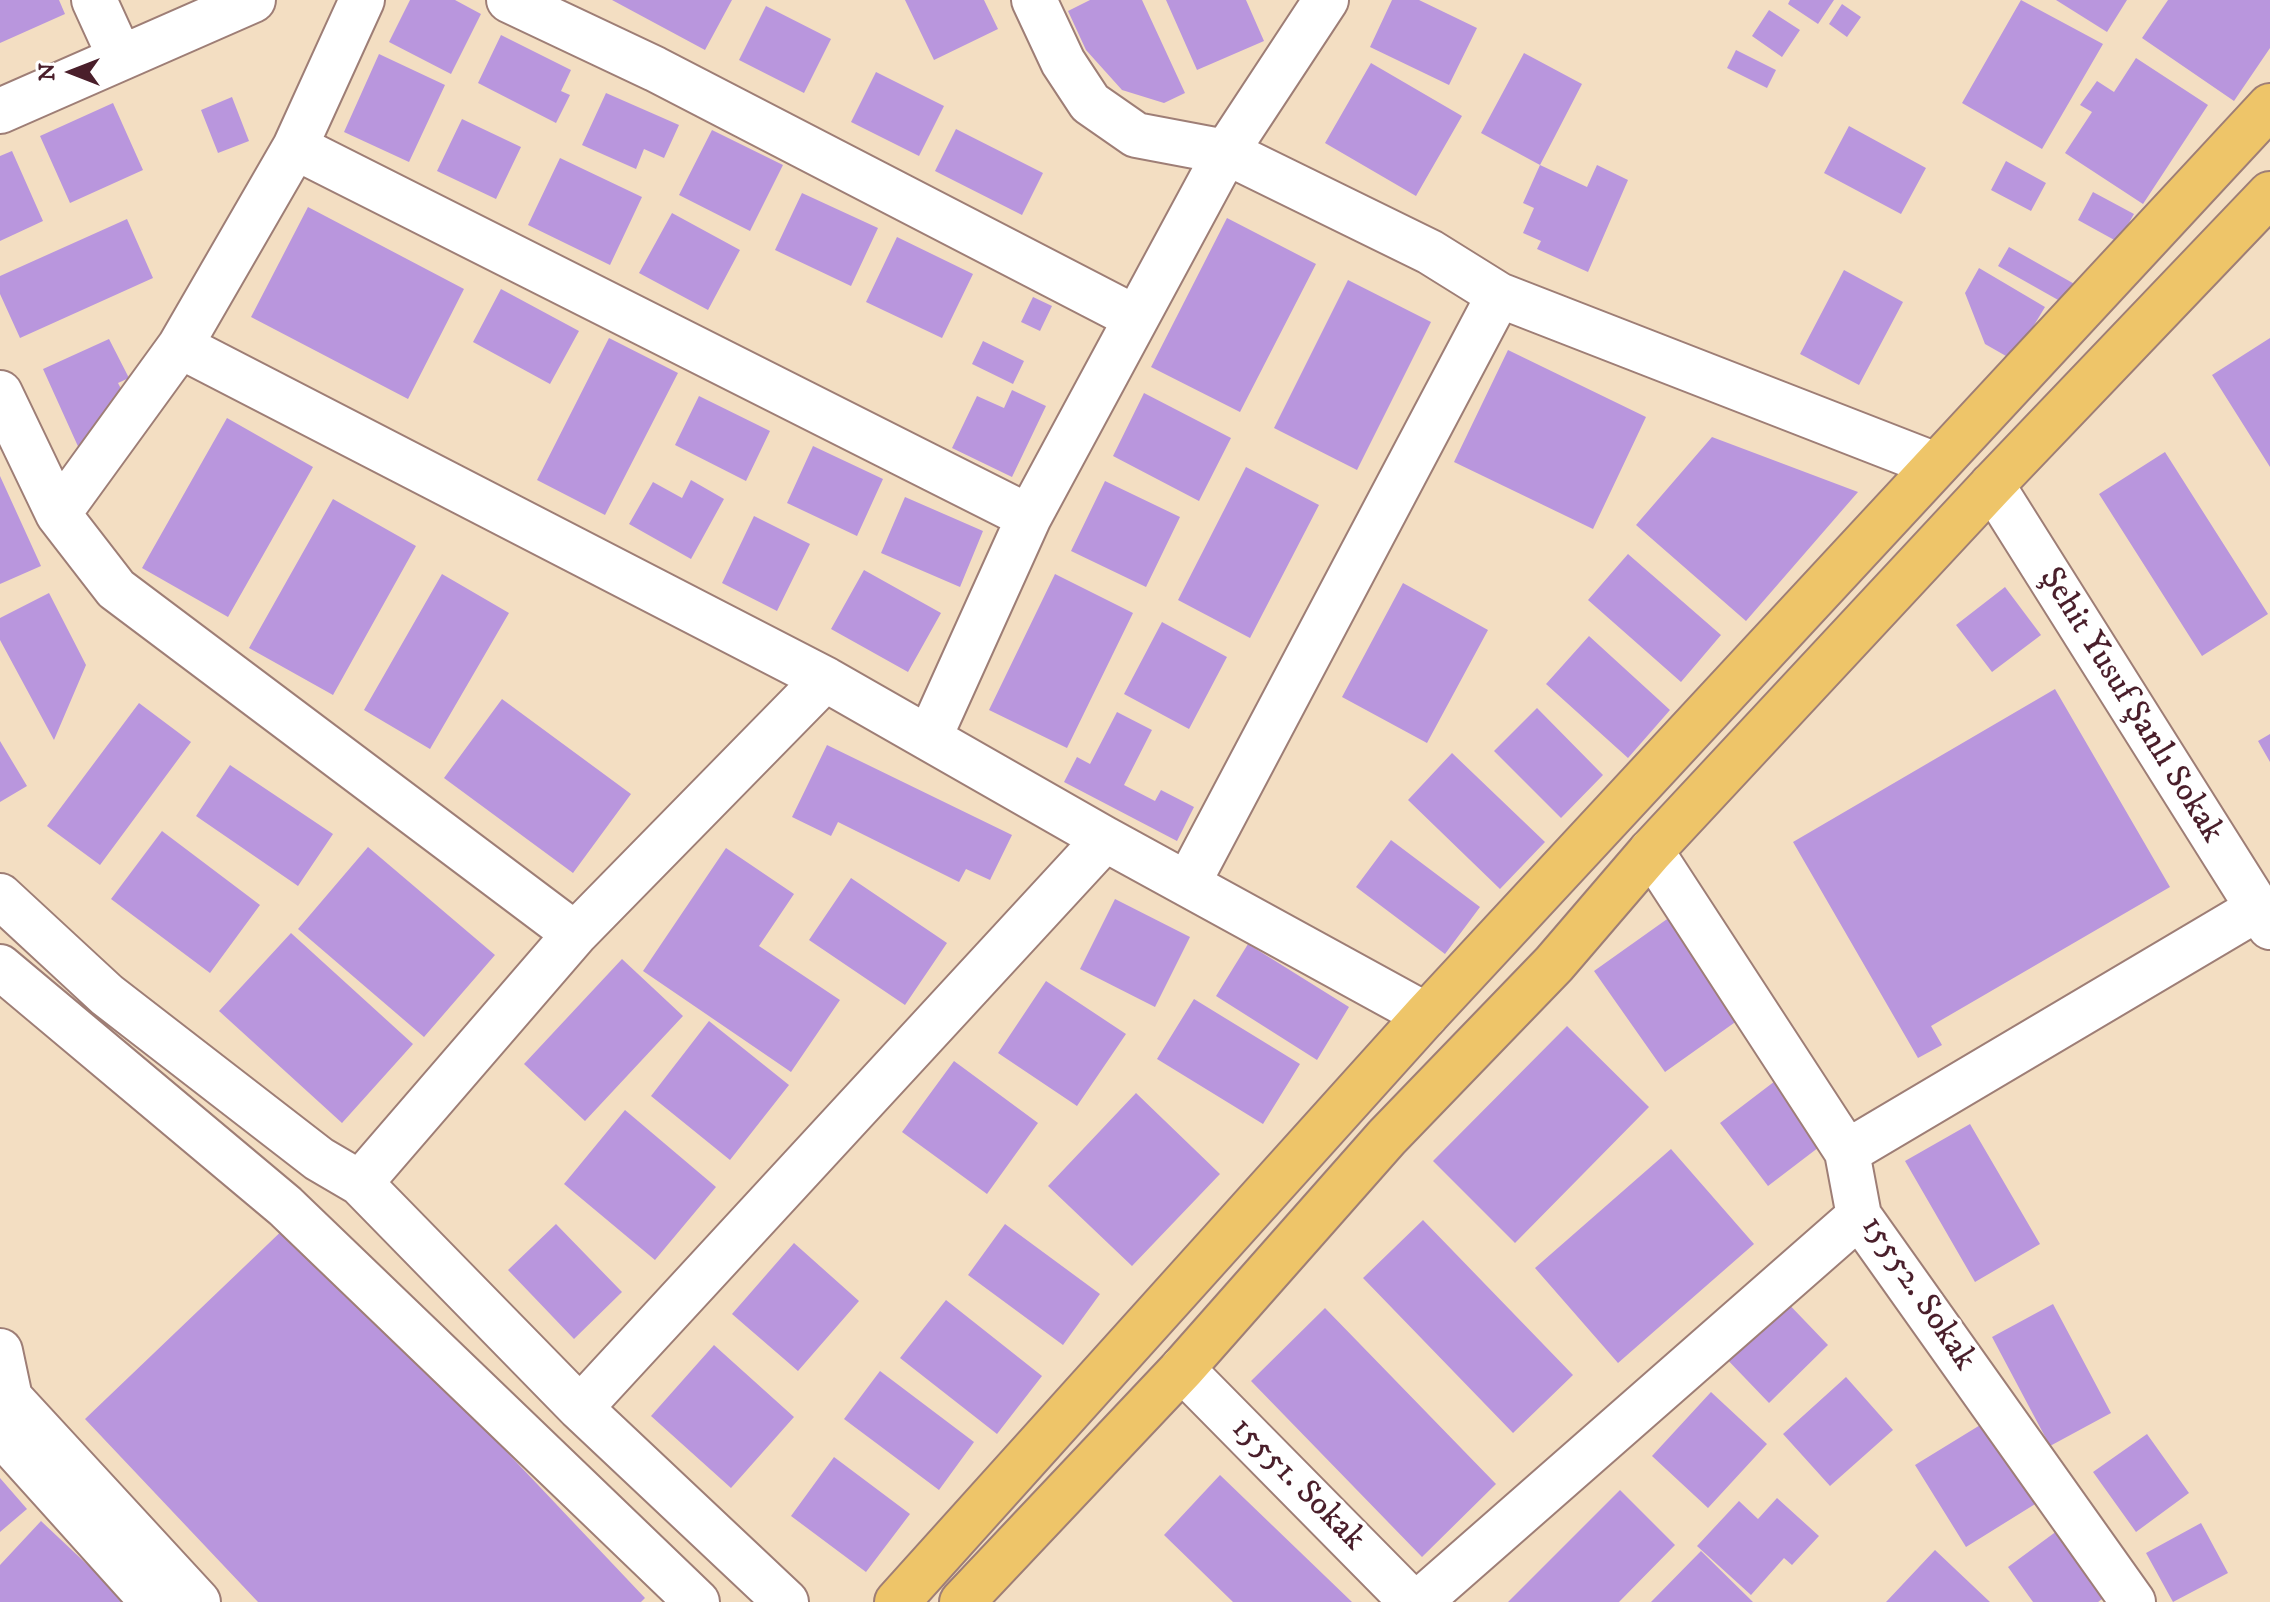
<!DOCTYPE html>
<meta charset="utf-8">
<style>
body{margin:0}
#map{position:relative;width:2270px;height:1602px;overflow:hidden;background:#f3dec2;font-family:"IM FELL DW Pica",serif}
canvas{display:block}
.north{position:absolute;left:32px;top:32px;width:80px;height:80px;-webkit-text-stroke:6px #fff;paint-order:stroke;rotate:270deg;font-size:22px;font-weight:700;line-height:32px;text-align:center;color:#4a1f2b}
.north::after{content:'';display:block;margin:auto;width:28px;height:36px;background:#4a1f2b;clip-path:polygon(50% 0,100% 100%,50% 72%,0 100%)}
</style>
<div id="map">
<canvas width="2270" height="1602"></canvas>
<div class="north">N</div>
</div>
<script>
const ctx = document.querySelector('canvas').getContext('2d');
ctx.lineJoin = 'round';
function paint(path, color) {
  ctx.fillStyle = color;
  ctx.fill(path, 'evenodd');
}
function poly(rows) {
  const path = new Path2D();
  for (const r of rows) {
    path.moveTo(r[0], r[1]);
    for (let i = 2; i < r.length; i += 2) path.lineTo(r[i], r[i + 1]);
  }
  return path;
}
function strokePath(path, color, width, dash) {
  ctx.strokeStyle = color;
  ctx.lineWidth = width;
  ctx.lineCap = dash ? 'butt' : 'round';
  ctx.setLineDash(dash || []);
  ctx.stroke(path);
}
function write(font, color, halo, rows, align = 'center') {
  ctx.font = font + ' "IM FELL DW Pica",serif';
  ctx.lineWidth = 8;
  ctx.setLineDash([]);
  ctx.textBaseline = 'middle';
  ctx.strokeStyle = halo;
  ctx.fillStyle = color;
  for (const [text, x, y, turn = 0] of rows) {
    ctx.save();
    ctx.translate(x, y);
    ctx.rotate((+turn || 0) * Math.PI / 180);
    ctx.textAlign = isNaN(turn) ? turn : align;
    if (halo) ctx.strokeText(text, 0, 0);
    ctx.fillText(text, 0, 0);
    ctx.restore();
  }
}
paint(poly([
 [0,0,59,0,65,14,0,43],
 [410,0,455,0,481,14,451,74,389,42],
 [612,0,732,0,705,50],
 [905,0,984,0,998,29,934,60],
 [1090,0,1142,0,1185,93,1164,103,1122,90,1086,50,1068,11],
 [1166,0,1246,0,1264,41,1197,70],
 [1392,0,1419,0,1477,28,1449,85,1370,47],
 [1790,0,1834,0,1818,24,1788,4],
 [2021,0,2103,44,2042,149,1962,103],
 [2056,0,2127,0,2107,32],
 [2168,0,2270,0,2270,48,2234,101,2142,38],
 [1842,4,1861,17,1847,37,1829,24],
 [766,6,831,39,804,93,739,60],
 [1769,10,1800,30,1782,57,1752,36],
 [501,35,571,70,561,91,570,95,556,123,478,83],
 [1736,50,1776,70,1767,88,1727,68],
 [1524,53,1582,84,1540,165,1481,133],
 [379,54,445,85,409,162,344,132],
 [2136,58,2208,105,2143,204,2065,153,2092,112,2080,105,2097,81,2114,92],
 [1371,63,1462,116,1416,196,1325,143],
 [876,72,944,106,919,156,851,122],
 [606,93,679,125,664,158,644,149,636,169,582,145],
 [232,97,249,141,218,153,201,110],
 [113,103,143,170,70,203,40,136],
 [462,119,521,147,496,199,437,171],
 [1849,126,1926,168,1901,214,1824,173],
 [956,129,1043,173,1022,215,935,171],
 [712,130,783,165,750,231,679,195],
 [12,151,43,221,0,241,0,156],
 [560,158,642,197,610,265,528,225],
 [2006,161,2046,183,2031,211,1991,190],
 [1540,165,1587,187,1597,165,1628,180,1588,272,1537,249,1541,241,1523,233,1534,208,1523,203],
 [2093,192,2134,214,2118,242,2078,220],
 [802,193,878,228,851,286,775,250],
 [308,207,464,289,408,399,251,317],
 [672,213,740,250,708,310,639,273],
 [1227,218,1316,264,1240,412,1151,367],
 [127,219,153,278,20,338,0,294,0,276],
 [897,237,973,274,942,338,866,302],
 [2009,247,2078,286,2067,305,1998,266],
 [1979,268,2045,307,2013,360,1985,344,1965,293],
 [1844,270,1903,302,1859,385,1800,354],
 [1348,280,1431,322,1357,470,1274,428],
 [501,289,579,331,550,384,473,342],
 [1033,297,1052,306,1040,331,1021,322],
 [609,338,678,373,605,515,537,480],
 [2270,338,2270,467,2212,375],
 [109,339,129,378,118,383,127,400,81,453,43,369],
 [983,341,1024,361,1013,384,972,364],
 [1508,350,1646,417,1593,529,1454,462],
 [1012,390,1046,406,1012,477,952,448,977,396,1004,408],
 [1144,393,1231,438,1199,501,1113,456],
 [699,396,770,431,746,481,675,445],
 [227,418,313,467,228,617,142,568],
 [1712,437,1858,492,1746,621,1636,525],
 [813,446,883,479,857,536,787,503],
 [2165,452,2268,614,2202,656,2099,494],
 [1246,467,1319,505,1250,638,1178,600],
 [0,476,41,566,0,584],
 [691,480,724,499,691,559,629,524,653,482,682,498],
 [1105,481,1180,517,1146,587,1071,551],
 [905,497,983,531,960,587,881,553],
 [333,499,416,546,333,695,249,648],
 [754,516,810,544,777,611,722,583],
 [1628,554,1721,635,1681,682,1588,600],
 [864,570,941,613,908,672,831,629],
 [442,574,509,613,430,749,364,710],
 [1055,574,1133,613,1067,748,989,710],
 [1403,583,1488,630,1427,743,1342,697],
 [2005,587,2041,635,1992,672,1956,625],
 [49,593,86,665,54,740,0,640,0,618],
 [1162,622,1227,657,1189,729,1124,694],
 [1589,636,1670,710,1628,758,1546,684],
 [2055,689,2170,887,1931,1026,1942,1045,1918,1058,1793,842],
 [502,699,631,794,573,873,444,778],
 [139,703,191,742,100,865,47,826],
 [1537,708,1603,775,1561,818,1494,751],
 [1117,712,1152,730,1124,785,1155,801,1161,790,1194,807,1177,841,1064,782,1077,757,1090,764],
 [2270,734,2270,762,2258,741],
 [0,741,27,786,0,802],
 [827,745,1012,835,990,880,966,869,959,882,838,822,831,836,792,817],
 [1452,753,1545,842,1500,889,1408,800],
 [230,765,333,834,298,886,196,816],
 [162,831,260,905,210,973,111,899],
 [1391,840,1480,907,1445,954,1356,887],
 [368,847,495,955,424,1037,298,929],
 [726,848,794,894,759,946,840,1000,791,1072,643,971],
 [851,878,947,943,905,1005,809,940],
 [1115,899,1190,937,1155,1007,1080,969],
 [1670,917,1741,1018,1665,1072,1594,971],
 [291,933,413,1044,342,1123,219,1011],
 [1248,944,1349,1007,1317,1060,1216,996],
 [622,959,683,1016,585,1121,524,1064],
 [1046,981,1126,1034,1077,1106,998,1053],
 [1194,999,1300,1064,1263,1124,1157,1059],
 [709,1021,789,1085,730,1160,651,1096],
 [1567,1026,1649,1107,1515,1243,1433,1161],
 [954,1061,1038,1123,987,1194,902,1132],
 [1779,1078,1827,1141,1768,1186,1720,1123],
 [1136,1093,1220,1174,1132,1266,1048,1186],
 [625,1110,716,1187,655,1260,564,1184],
 [1970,1124,2040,1244,1975,1282,1905,1161],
 [1671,1149,1754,1244,1618,1363,1535,1268],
 [1423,1220,1573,1375,1513,1433,1363,1278],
 [290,1223,645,1598,641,1602,258,1602,85,1419],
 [556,1224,622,1292,574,1339,508,1270],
 [1005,1224,1100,1294,1063,1345,968,1275],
 [794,1243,859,1301,798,1371,732,1314],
 [1780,1295,1828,1345,1769,1403,1721,1353],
 [946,1300,1042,1376,997,1434,900,1358],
 [2053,1304,2111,1413,2050,1446,1992,1337],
 [1325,1308,1496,1484,1422,1557,1251,1381],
 [714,1345,794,1417,731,1488,651,1416],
 [880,1371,974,1442,939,1490,844,1419],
 [1846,1377,1893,1430,1830,1486,1783,1434],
 [1711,1392,1767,1444,1708,1508,1652,1456],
 [1990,1419,2040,1501,1966,1547,1915,1465],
 [2147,1434,2189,1493,2136,1532,2093,1472],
 [834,1457,910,1514,866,1572,791,1516],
 [1220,1475,1352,1602,1233,1602,1164,1535],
 [0,1478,27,1509,0,1532],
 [1620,1490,1675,1545,1619,1602,1508,1602],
 [1777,1498,1819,1536,1792,1565,1784,1558,1751,1595,1697,1546,1739,1501,1758,1519],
 [41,1521,127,1602,0,1602,0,1565],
 [2201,1523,2228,1573,2173,1602,2146,1553],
 [2065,1525,2113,1591,2098,1602,2033,1602,2008,1567],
 [1935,1550,1990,1602,1886,1602],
 [1701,1551,1753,1602,1651,1602]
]), '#b996dd');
const minor = poly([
 [94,0,120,57],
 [509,0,655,69,1134,317],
 [1034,0,1063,62,1090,103,1136,135,1226,152,1326,0],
 [0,111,253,0],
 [295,147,1029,517],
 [180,346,295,147,362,0],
 [0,393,58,514],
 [1992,485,2270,927],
 [930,736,1029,517,1226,152,1430,252,1499,295,1936,465],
 [1651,851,1847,1152,1859,1216,2133,1602],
 [1188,883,1499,295],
 [0,896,107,995,319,1159,360,1183,580,1408,786,1602],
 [575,934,825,679],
 [0,967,285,1206,697,1602],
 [1847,1152,2257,909],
 [360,1183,575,934,116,589,58,514,180,346,825,679,1105,839],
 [0,1351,10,1398,198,1602],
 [1182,1369,1412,1602],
 [580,1408,1105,839,1426,1015],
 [0,1432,153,1602],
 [1419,1602,1859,1216]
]);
const major = poly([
 [897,1602,1426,1015,2270,106],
 [962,1602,1182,1369,1387,1137,1554,964,1651,851,1992,485,2270,194]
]);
strokePath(minor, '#9e7e76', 48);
strokePath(major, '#9e7e76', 48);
strokePath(minor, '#fff', 44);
strokePath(major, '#eec569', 44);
write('34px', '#4a1f2b', '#fff', [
 ["Şehit Yusuf Şanlı Sokak",2130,706,58],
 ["15552. Sokak",1917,1294,56],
 ["15551. Sokak",1297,1485,45]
]);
</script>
